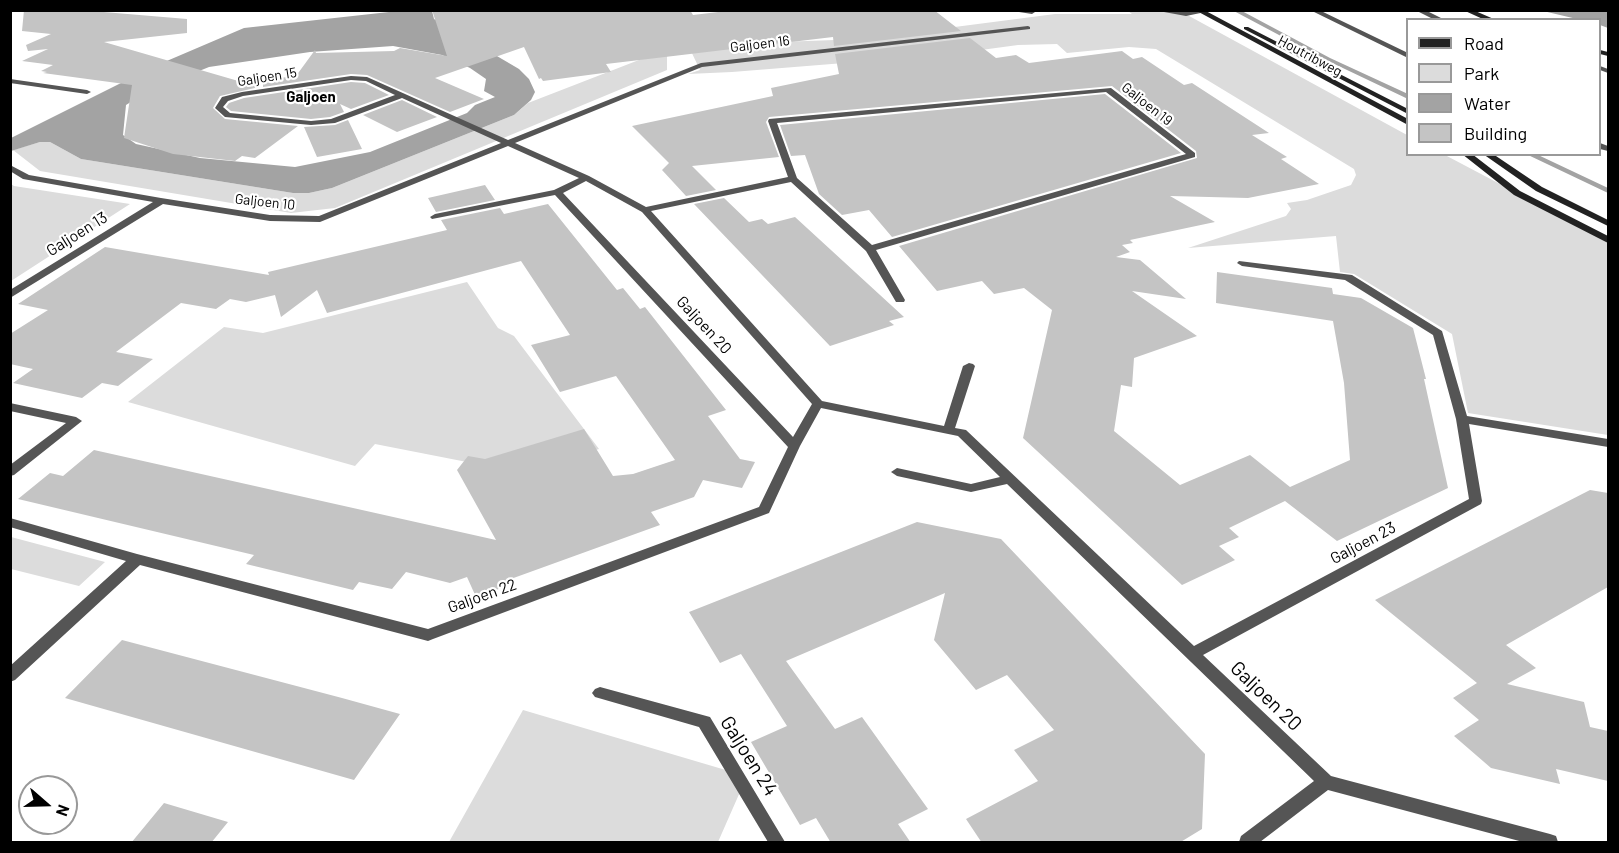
<!DOCTYPE html>
<style>
body{margin:0}
#map{position:relative;width:1619px;height:853px;overflow:hidden;background:#fff;font-family:Barlow,sans-serif}
canvas{display:block}
.frame{position:absolute;inset:0;border:12px solid #000;pointer-events:none}
.legend{position:absolute;left:1406px;top:18px;width:195px;height:138px;box-sizing:border-box;background:#fff;border:2px solid #999;margin:0;padding:8px 10px;list-style:none;font-size:18px;color:#000}
.legend li{display:flex;align-items:center;gap:12px;height:30px}
.legend b{width:30px;border:2px solid #999}
.north{position:absolute;left:18px;top:775px;width:60px;height:60px;box-sizing:border-box;background:#fff;border:2px solid #999;border-radius:50%;rotate:110deg;font-size:16px;font-weight:700;line-height:24px;text-align:center;color:#000}
.north::after{content:'';display:block;margin:auto;width:21px;height:27px;background:#000;clip-path:polygon(50% 0,100% 100%,50% 72%,0 100%)}
</style>
<div id="map">
<canvas width="1619" height="853"></canvas>
<div class="frame"></div>
<ul class="legend">
<li><b style="height:8px;background:#222"></b>Road</li>
<li><b style="height:16px;background:#dcdcdc"></b>Park</li>
<li><b style="height:16px;background:#a3a3a3"></b>Water</li>
<li><b style="height:16px;background:#c4c4c4"></b>Building</li>
</ul>
<div class="north">N</div>
</div>
<script>
const ctx = document.querySelector('canvas').getContext('2d');
ctx.lineJoin = 'round';
function paint(path, color) {
  ctx.fillStyle = color;
  ctx.fill(path, 'evenodd');
}
function poly(rows) {
  const path = new Path2D();
  for (const r of rows) {
    path.moveTo(r[0], r[1]);
    for (let i = 2; i < r.length; i += 2) path.lineTo(r[i], r[i + 1]);
  }
  return path;
}
function write(font, color, halo, rows, align = 'center') {
  ctx.font = font + ' Barlow,sans-serif';
  ctx.lineWidth = 4.5;
  ctx.setLineDash([]);
  ctx.textBaseline = 'middle';
  ctx.strokeStyle = halo;
  ctx.fillStyle = color;
  for (const [text, x, y, turn = 0] of rows) {
    ctx.save();
    ctx.translate(x, y);
    ctx.rotate((+turn || 0) * Math.PI / 180);
    ctx.textAlign = isNaN(turn) ? turn : align;
    if (halo) ctx.strokeText(text, 0, 0);
    ctx.fillText(text, 0, 0);
    ctx.restore();
  }
}
paint(poly([
 [1128,11,1180,11,1407,135,1408,154,1445,155,1608,241,1608,435,1468,413,1452,334,1354,274,1340,272,1336,236,1188,248,1286,216,1291,209,1287,203,1307,200,1351,185,1356,175,1354,169,1156,49,1129,47,1067,53,1057,44,1018,45,944,55,732,72,688,74,700,70,689,47,696,45,862,39,1055,14,1132,14],
 [657,53,667,56,667,70,335,208,291,213,40,171,13,150,40,142,50,142,81,159,293,193,309,193,332,188,514,115,528,103],
 [11,184,14,186,130,204,11,281],
 [467,282,498,328,514,336,599,449,518,472,375,444,355,466,128,402,224,327,263,333],
 [11,537,105,562,79,586,11,569],
 [523,710,729,771,740,792,718,842,449,842]
]), '#dcdcdc');
paint(poly([
 [398,11,432,11,434,19,519,69,529,79,535,92,531,100,514,115,332,188,309,193,293,193,81,159,50,142,40,142,11,151,11,138,155,66,244,28],
 [393,46,442,55,470,68,486,79,484,91,495,97,475,105,467,113,370,152,295,167,200,158,136,144,123,135,126,105,145,93,209,67,310,52],
 [1543,11,1608,11,1608,28,1600,25,1600,20,1577,19]
]), '#a3a3a3');
paint(poly([
 [1232,10,1240,10,1330,58,1408,94,1408,99,1326,60,1232,10],
 [1526,154,1536,154,1608,188,1608,193,1526,154]
]), '#a3a3a3');
paint(poly([
 [24,10,80,10,187,19,187,33,104,42,259,87,220,96,213,108,225,119,298,126,255,158,242,156,235,161,173,154,124,138,132,85,43,73,47,72,41,71,53,65,22,61,48,49,28,51,26,45,51,34,22,31],
 [432,10,690,10,693,15,735,10,934,10,961,31,834,46,833,37,606,64,611,72,543,81,541,78,539,79,524,47,435,78,484,99,450,112,367,75,351,74,263,87,263,80,296,76,315,50,316,53,394,51,400,48,447,56],
 [970,38,996,58,1016,55,1029,63,1122,51,1133,59,1142,57,1184,85,1192,83,1269,133,1252,135,1287,157,1281,159,1319,184,1248,198,1170,196,1215,222,1130,240,1133,243,1122,245,1130,252,1116,257,1140,260,1186,299,1132,291,1197,336,1134,358,1132,387,1121,385,1114,431,1180,485,1250,455,1290,487,1350,460,1344,383,1333,321,1216,303,1217,272,1332,288,1333,294,1361,298,1413,328,1426,379,1424,379,1448,488,1337,541,1285,501,1229,528,1239,537,1219,546,1235,560,1182,585,1023,438,1052,310,1024,288,994,294,982,281,937,291,899,246,1197,158,1196,151,1112,86,769,117,766,122,779,157,692,166,716,190,686,196,662,170,669,163,632,126,773,96,771,88,839,74,835,54],
 [351,82,365,83,389,95,351,109,340,104,344,112,330,117,311,119,231,111,226,107,229,103,244,98],
 [1105,94,1181,153,892,237,869,210,842,215,819,194,805,155,791,156,780,125],
 [402,100,437,117,397,132,363,115],
 [348,120,362,149,317,157,304,127,335,125],
 [485,185,495,200,436,212,428,198],
 [724,198,749,222,762,219,768,224,795,217,904,317,889,321,894,325,830,346,694,204],
 [548,204,617,290,623,288,640,309,645,307,726,410,708,416,740,459,755,462,742,488,703,480,694,497,651,512,660,525,508,580,510,585,476,597,467,577,450,583,406,572,392,589,359,582,353,590,246,564,254,555,18,499,50,473,63,476,94,450,496,540,457,470,468,456,485,459,584,429,613,476,633,474,675,460,616,376,560,392,531,345,570,335,521,261,327,313,317,290,281,317,275,295,246,302,230,299,216,309,181,303,116,352,153,359,118,386,102,383,82,398,13,383,33,369,10,364,10,334,48,310,18,304,105,247,269,275,268,272,447,230,441,220,500,208,504,214],
 [1590,490,1608,493,1608,587,1506,645,1536,668,1507,684,1584,702,1590,727,1608,731,1608,781,1556,769,1560,784,1491,768,1454,736,1479,720,1453,698,1477,683,1375,600],
 [917,522,1001,539,1205,754,1202,829,1179,843,982,843,966,819,1038,781,1014,750,1054,730,1007,675,976,690,934,640,945,593,786,661,835,729,862,717,928,809,898,824,911,843,831,843,816,818,800,825,751,742,787,726,741,654,720,663,689,612],
 [122,640,342,698,400,714,354,780,65,698],
 [164,803,228,822,211,843,131,843]
]), '#c4c4c4');
paint(poly([
 [1153,10,1186,12,1215,10,1186,16,1153,10]
]), '#555');
paint(poly([
 [1006,10,1034,10,1035,12,1032,14,1006,10],
 [1310,10,1319,10,1408,53,1408,58,1310,10],
 [1415,10,1425,10,1445,20,1435,20,1415,10],
 [1028,26,1030,27,1030,29,702,67,515,143,589,176,646,207,788,177,768,121,769,119,1111,88,1195,153,1195,157,876,250,905,300,904,302,896,302,866,251,791,182,651,211,822,401,944,426,963,366,969,363,973,364,975,366,955,428,966,430,1194,646,1469,499,1456,419,1433,335,1345,280,1242,266,1237,263,1239,261,1352,275,1442,331,1467,416,1608,439,1608,447,1469,424,1482,501,1481,504,1203,655,1331,776,1550,834,1556,836,1558,842,1523,842,1328,790,1260,842,1239,842,1241,836,1314,781,1007,484,971,492,897,476,891,472,897,468,971,484,1000,477,958,436,821,408,800,446,769,513,433,639,428,641,140,565,15,680,10,682,10,666,126,561,10,527,10,518,137,554,428,629,759,507,788,447,555,195,432,219,430,217,435,214,554,190,579,178,508,146,320,222,270,221,163,204,10,298,10,290,153,202,23,179,10,171,10,165,29,175,161,198,270,215,319,216,501,143,402,98,335,123,311,125,225,117,215,108,222,97,242,92,351,76,367,77,508,140,701,63,1028,26],
 [351,80,366,81,395,95,331,119,311,121,230,113,223,107,228,101,243,96,351,80],
 [1106,92,1186,154,872,245,797,178,777,123,1106,92],
 [586,181,642,212,812,404,793,437,563,193,586,181],
 [1600,66,1608,69,1608,73,1600,70,1600,66],
 [10,79,87,90,91,92,87,94,10,83,10,79],
 [1600,143,1608,146,1608,151,1600,149,1600,143],
 [10,403,76,417,82,421,14,475,10,476,10,465,66,423,10,411,10,403],
 [600,687,710,717,785,842,768,842,699,727,595,697,592,693,595,689,600,687]
]), '#555');
paint(poly([
 [1195,10,1204,10,1408,119,1408,125,1195,10],
 [1463,10,1473,10,1496,20,1485,20,1463,10],
 [1244,27,1248,27,1408,109,1408,114,1244,29,1244,27],
 [1600,50,1608,52,1608,56,1600,54,1600,50],
 [1462,154,1472,154,1520,191,1608,236,1608,243,1514,195,1462,154],
 [1483,154,1493,154,1542,187,1608,220,1608,226,1536,191,1483,154]
]), '#222');
write('14px', '#000', '#fff', [
 ["Galjoen 16",760,44,-7],
 ["Houtribweg",1310,56,28],
 ["Galjoen 15",267,77,-9],
 ["Galjoen 19",1147,104,38],
 ["Galjoen 10",265,202,6]
]);
write('bold 15px', '#000', '#fff', [
 ["Galjoen",311,97]
]);
write('16px', '#000', '#fff', [
 ["Galjoen 13",77,234,-32],
 ["Galjoen 20",704,325,47],
 ["Galjoen 23",1363,543,-28],
 ["Galjoen 22",482,596,-20]
]);
write('20px', '#000', '#fff', [
 ["Galjoen 20",1266,696,44],
 ["Galjoen 24",749,756,58]
]);
</script>
